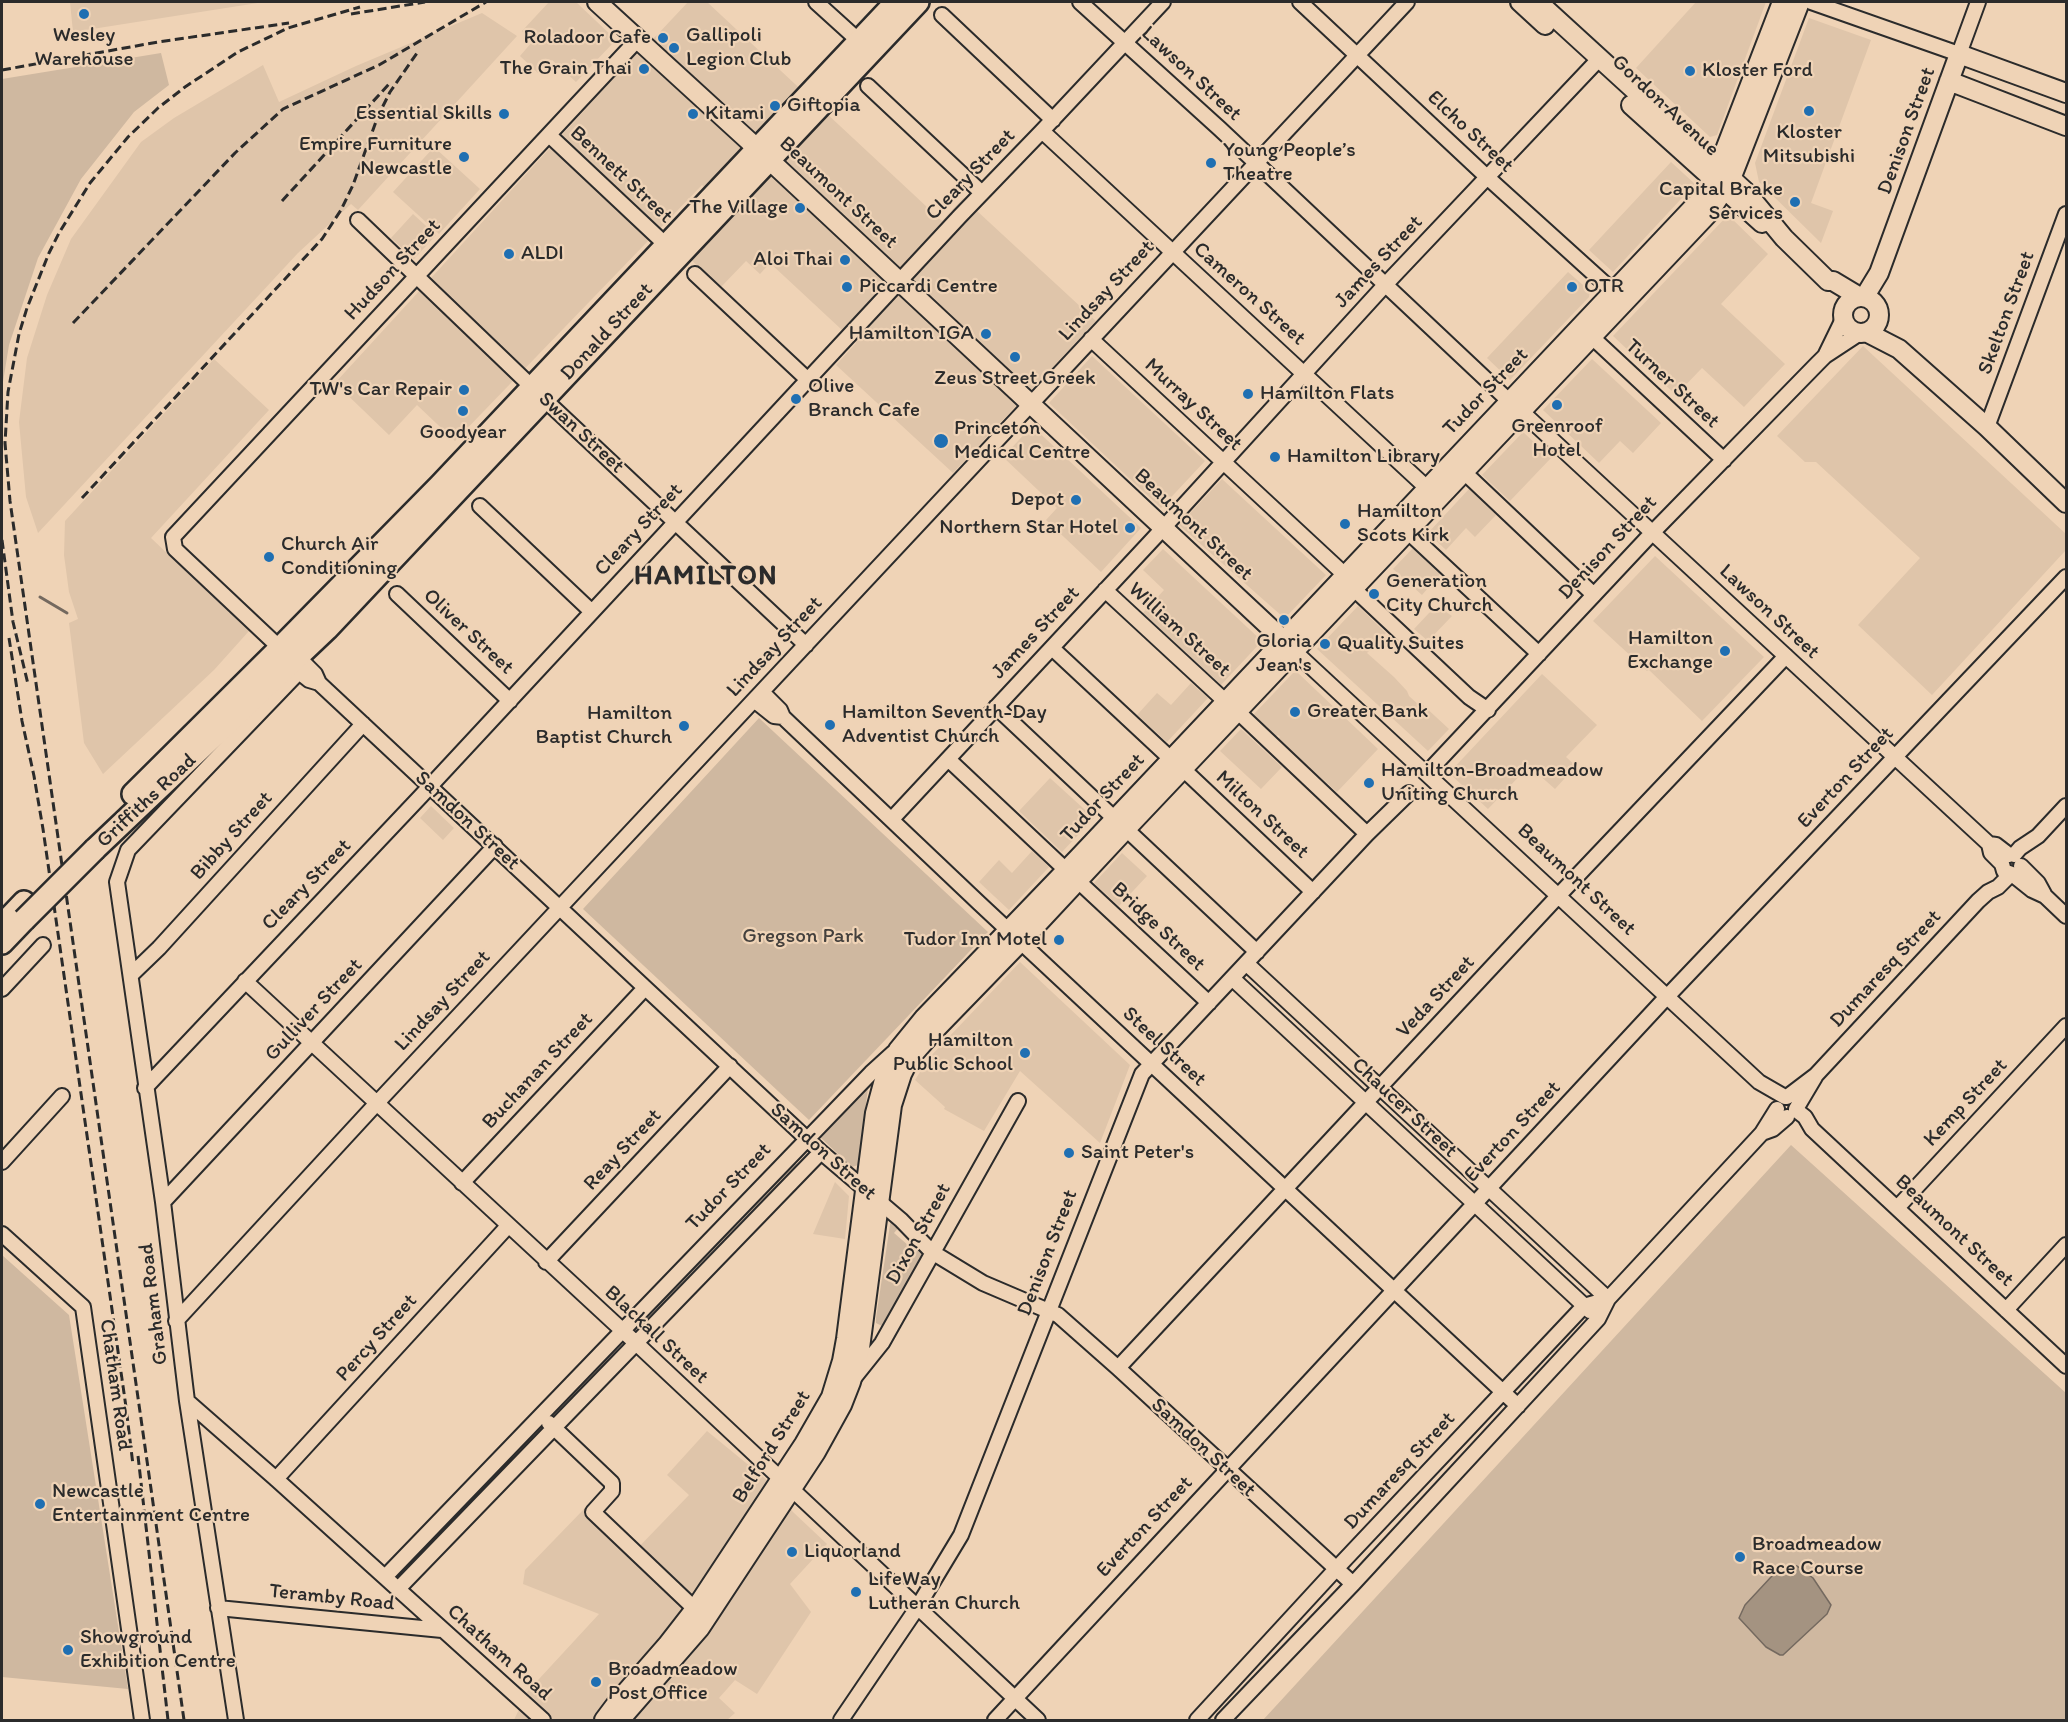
<!DOCTYPE html>
<meta charset="utf-8">
<style>
body{margin:0}
#map{position:relative;width:2068px;height:1722px;overflow:hidden;background:#efd3b6;font-family:Itim,sans-serif}
canvas{display:block}
.frame{position:absolute;inset:0;border:3px solid #2b2b2b;pointer-events:none}
</style>
<div id="map">
<canvas width="2068" height="1722"></canvas>
<div class="frame"></div>
</div>
<script>
const ctx = document.querySelector('canvas').getContext('2d');
ctx.lineJoin = 'round';
function paint(path, color) {
  ctx.fillStyle = color;
  ctx.fill(path, 'evenodd');
}
function poly(rows) {
  const path = new Path2D();
  for (const r of rows) {
    if (r.length === 3) {
      path.moveTo(r[0] + r[2], r[1]);
      path.arc(r[0], r[1], r[2], 0, 2 * Math.PI);
      continue;
    }
    path.moveTo(r[0], r[1]);
    for (let i = 2; i < r.length; i += 2) path.lineTo(r[i], r[i + 1]);
  }
  return path;
}
function strokePath(path, color, width, dash) {
  ctx.strokeStyle = color;
  ctx.lineWidth = width;
  ctx.lineCap = dash ? 'butt' : 'round';
  ctx.setLineDash(dash || []);
  ctx.stroke(path);
}
function write(font, color, halo, rows, align = 'center') {
  ctx.font = font + ' Itim,sans-serif';
  ctx.lineWidth = 4.5;
  ctx.setLineDash([]);
  ctx.textBaseline = 'middle';
  ctx.strokeStyle = halo;
  ctx.fillStyle = color;
  for (const [text, x, y, turn = 0] of rows) {
    ctx.save();
    ctx.translate(x, y);
    ctx.rotate((+turn || 0) * Math.PI / 180);
    ctx.textAlign = isNaN(turn) ? turn : align;
    if (halo) ctx.strokeText(text, 0, 0);
    ctx.fillText(text, 0, 0);
    ctx.restore();
  }
}
paint(poly([
 [70,2,264,2,73,32],
 [549,2,576,2,614,38,613,43,576,82,552,60,538,73,520,56,532,42,522,31],
 [688,2,707,2,942,221,963,198,1096,321,953,473,836,365,856,343,770,263,760,274,746,261,721,287,689,258,732,212,702,185,455,441,417,405,389,435,335,383,635,55,657,35],
 [1696,2,1766,2,1717,135,1710,137,1636,68],
 [482,13,517,36,358,210,351,204,298,253,38,533,26,497,19,422,27,358,47,295,71,239,141,142,174,118,263,65,279,102,356,66],
 [1809,18,1871,40,1811,203,1833,211,1821,243,1759,182,1755,163],
 [434,147,480,189,439,234,393,192],
 [1671,162,1695,184,1613,272,1589,250],
 [413,214,436,235,414,259,391,238],
 [1728,215,1768,254,1721,304,1785,364,1744,407,1702,368,1676,395,1613,336],
 [1568,272,1590,291,1589,297,1510,380,1487,358],
 [1863,346,2066,534,2066,550,1932,695,1858,625,1920,558,1816,462,1805,462,1777,436],
 [1092,356,1205,461,1161,508,1049,403],
 [214,359,269,410,151,538,249,631,214,670,103,774,84,743,69,623,78,619,69,592,64,555,65,521],
 [1592,359,1661,423,1633,453,1620,441,1599,463,1543,410],
 [1032,426,1141,528,1101,572,1046,520,1057,508,1003,457],
 [1523,432,1551,458,1510,501,1482,475],
 [1222,479,1326,575,1286,617,1283,617,1179,525],
 [1469,489,1496,515,1475,537,1466,528,1446,550,1428,533],
 [1413,548,1440,574,1422,595,1393,569],
 [1163,549,1262,641,1221,685,1143,613,1164,590,1143,570],
 [1655,556,1764,657,1702,721,1649,670,1647,671,1593,621],
 [1358,606,1386,633,1367,653,1394,677,1407,691,1409,696,1420,706,1422,704,1449,729,1428,751,1317,649],
 [1439,607,1452,616,1428,641,1414,629,1429,613],
 [1293,673,1298,673,1378,749,1337,792,1278,739,1280,737,1278,735,1275,737,1253,715],
 [1542,674,1597,725,1566,757,1576,766,1555,789,1529,766,1488,809,1449,773],
 [1191,683,1208,698,1167,742,1137,715,1157,693,1171,705],
 [1241,729,1282,767,1261,789,1220,751],
 [1050,778,1094,818,1062,852,1019,811],
 [431,806,454,828,443,840,420,818],
 [1032,851,1049,867,1009,910,979,882,999,860,1012,873],
 [1122,853,1147,876,1119,906,1094,883],
 [1020,962,1130,1065,1100,1143,1020,1071,984,1131,944,1109,945,1107,915,1080,928,1059],
 [835,1182,849,1196,845,1239,813,1234],
 [707,1431,768,1481,793,1512,827,1544,790,1584,811,1612,757,1694,735,1680,719,1698,735,1713,727,1720,514,1720,527,1692,599,1614,523,1584,525,1570,584,1509,632,1554,689,1495,667,1475]
]), '#dfc5aa');
paint(poly([
 [161,53,169,85,134,112,81,179,38,258,9,345,2,388,2,79],
 [759,718,988,932,809,1120,583,909],
 [863,1087,868,1088,858,1165,852,1167,821,1138,820,1134],
 [1791,1145,2066,1393,2066,1720,1263,1720],
 [793,1161,799,1166,642,1330,636,1324],
 [891,1218,900,1226,894,1233,916,1252,922,1246,926,1256,882,1326,876,1323,876,1318],
 [2,1255,69,1315,128,1689,2,1677],
 [615,1347,620,1353,554,1420,549,1415],
 [541,1423,547,1428,421,1559,416,1553]
]), '#cfb8a0');
const water = poly([
 [1790,1565,1797,1566,1813,1578,1831,1605,1827,1614,1783,1655,1780,1655,1766,1647,1739,1618,1745,1605,1771,1577,1784,1567,1790,1565]
]);
paint(water, '#a49381');
strokePath(water, '#74695f', 1.5);
strokePath(poly([
 [40,597,67,613]
]), '#74695f', 3);
const minor = poly([
 [816,2,859,41],
 [1080,2,1220,129,1509,401],
 [1300,2,1487,177,1614,292],
 [1811,2,1959,54,1978,2],
 [942,15,1053,120],
 [868,86,982,193],
 [1042,131,1427,488],
 [549,135,665,244],
 [358,220,532,387],
 [695,274,808,380],
 [1593,338,1724,460],
 [1091,339,1345,575],
 [1825,356,1843,319],
 [544,399,806,645],
 [1521,411,1989,844,1996,845,2009,855],
 [1987,427,2066,214],
 [1464,472,1594,595],
 [480,506,592,612],
 [1407,531,1539,654],
 [1354,589,1469,697,1488,710],
 [1105,590,1225,701],
 [397,594,510,701],
 [280,648,175,549,173,537,639,38],
 [1052,648,1171,759],
 [1294,651,1759,1082,1785,1097],
 [319,683,315,674,303,662,295,661,296,669,299,672,309,680,319,683,821,1152,901,1220,932,1252,983,1283,1058,1315,1118,1368,1353,1584],
 [762,692,780,710,783,717,979,903,1518,1406],
 [754,700,774,716,783,717],
 [996,707,1115,819],
 [1237,711,1367,834],
 [948,759,1066,870],
 [1183,769,1313,892],
 [1427,773,1652,533,1817,364,1825,356,1860,333],
 [892,819,1155,537,1385,285,1599,59],
 [1126,829,1257,952],
 [1989,844,1991,853,2002,864,2004,871,2012,874,2032,890,2045,896,2066,916],
 [2014,855,2020,848,2038,836,2066,806],
 [2021,866,2038,883,2044,894],
 [1078,881,1209,1003],
 [1246,963,1608,1299],
 [131,975,159,948,363,724],
 [1232,978,1590,1311],
 [245,981,636,1343,1038,1720],
 [2,989,43,945],
 [145,1088,421,796,960,216,1042,131,1163,2],
 [1787,1097,1816,1075,1978,901,1988,892,1998,887,2011,874],
 [1796,1109,1815,1077],
 [1796,1110,1805,1117,1812,1129,2066,1366],
 [1762,1133,1773,1129,1787,1117],
 [2,1162,62,1096],
 [462,1183,645,988],
 [163,1202,495,846],
 [1897,1208,2066,1026],
 [2,1234,83,1307,142,1720],
 [546,1262,730,1066],
 [2006,1310,2066,1245],
 [176,1321,376,1104,1407,2],
 [1118,1368,1559,895,1786,656],
 [854,1378,882,1343,1018,1101],
 [187,1401,276,1479,543,1720],
 [549,1423,612,1483,612,1491,593,1512,695,1609],
 [276,1479,508,1226],
 [385,1577,871,1073,893,1053],
 [398,1589,821,1152],
 [218,1608,442,1630],
 [236,1720,187,1401,163,1202,117,882,128,850,299,672],
 [841,1720,917,1608,961,1535,1142,1074,1367,834,1409,793],
 [995,1720,1661,1003,2066,577],
 [1197,1720,1336,1569,1584,1306,1608,1299],
 [1223,1720,1353,1584,1598,1319,1608,1299,1762,1133,1777,1109]
]);
const major = poly([
 [597,2,749,141,1292,648],
 [1520,2,1545,25],
 [1538,2,1746,192,1784,238,1828,281,1833,281,1858,296],
 [1949,81,2066,126],
 [1631,105,1762,223],
 [1865,296,1879,273,1959,54,2066,93],
 [1861,315,18],
 [1866,332,1899,349,1987,427,2066,503],
 [604,1720,619,1700,667,1645,695,1609,804,1444,831,1397,842,1361,846,1339,875,1113,885,1076,898,1050,924,1018,1079,857,1700,200,1718,168,1782,2],
 [620,1720,700,1628,816,1452,842,1405,851,1382,860,1348,892,1105,902,1074,910,1058,932,1033,1030,932,1126,829,1708,214,1731,179,1800,2]
]);
const highway = poly([
 [133,794,280,648,440,485,896,2],
 [95,849,327,629,918,2],
 [2,925,24,902],
 [2,943,24,920]
]);
strokePath(minor, '#2b2b2b', 18);
strokePath(major, '#2b2b2b', 22);
strokePath(highway, '#2b2b2b', 26);
strokePath(minor, '#efd3b6', 14);
strokePath(major, '#efd3b6', 18);
strokePath(highway, '#efd3b6', 21);
strokePath(poly([
 [351,14,425,2],
 [2,70,158,42,289,23],
 [282,201,389,84],
 [73,323,235,153,283,109,379,65,486,2],
 [82,498,322,239,341,210,353,185,378,116,390,92,417,53],
 [2,540,13,622,28,684],
 [9,638,22,721,34,776,43,829,126,1407,133,1465],
 [138,1456,168,1720],
 [184,1720,10,501,5,443,8,392,19,334,27,308,49,253,59,233,90,183,128,137,158,108,185,87,238,52,288,28,360,7]
]), '#2b2b2b', 3, [9, 4.5]);
const highwayBridge = poly([
 [24,920,95,849]
]);
strokePath(highwayBridge, '#2b2b2b', 26, []);
strokePath(highwayBridge, '#efd3b6', 21);
for (const [x, y, r, color] of [
 [84,14,6,"#1f6fb2"],
 [663,38,6,"#1f6fb2"],
 [674,48,6,"#1f6fb2"],
 [644,69,6,"#1f6fb2"],
 [1690,71,6,"#1f6fb2"],
 [775,106,6,"#1f6fb2"],
 [1809,111,6,"#1f6fb2"],
 [504,114,6,"#1f6fb2"],
 [693,114,6,"#1f6fb2"],
 [464,157,6,"#1f6fb2"],
 [1211,163,6,"#1f6fb2"],
 [1795,202,6,"#1f6fb2"],
 [800,208,6,"#1f6fb2"],
 [509,254,6,"#1f6fb2"],
 [845,260,6,"#1f6fb2"],
 [847,287,6,"#1f6fb2"],
 [1572,287,6,"#1f6fb2"],
 [986,334,6,"#1f6fb2"],
 [1015,357,6,"#1f6fb2"],
 [464,390,6,"#1f6fb2"],
 [1248,394,6,"#1f6fb2"],
 [796,399,6,"#1f6fb2"],
 [1557,405,6,"#1f6fb2"],
 [463,411,6,"#1f6fb2"],
 [941,441,8,"#1f6fb2"],
 [1275,457,6,"#1f6fb2"],
 [1076,500,6,"#1f6fb2"],
 [1345,524,6,"#1f6fb2"],
 [1130,528,6,"#1f6fb2"],
 [269,557,6,"#1f6fb2"],
 [1374,594,6,"#1f6fb2"],
 [1284,620,6,"#1f6fb2"],
 [1325,644,6,"#1f6fb2"],
 [1725,651,6,"#1f6fb2"],
 [1295,712,6,"#1f6fb2"],
 [830,725,6,"#1f6fb2"],
 [684,726,6,"#1f6fb2"],
 [1369,783,6,"#1f6fb2"],
 [1059,940,6,"#1f6fb2"],
 [1025,1053,6,"#1f6fb2"],
 [1069,1153,6,"#1f6fb2"],
 [40,1504,6,"#1f6fb2"],
 [792,1552,6,"#1f6fb2"],
 [1740,1557,6,"#1f6fb2"],
 [856,1592,6,"#1f6fb2"],
 [68,1650,6,"#1f6fb2"],
 [596,1682,6,"#1f6fb2"]
]) {
  const dot = new Path2D();
  dot.arc(x, y, r, 0, 2 * Math.PI);
  ctx.fillStyle = color;
  ctx.fill(dot);
  strokePath(dot, '#efd3b6', 2);
}
write('21px', '#2b2b2b', '#efd3b6', [
 ["Wesley",84,36,"center"],
 ["Warehouse",84,60,"center"],
 ["Gallipoli",686,36],
 ["Legion Club",686,60],
 ["Roladoor Cafe",651,38,"right"],
 ["The Grain Thai",632,69,"right"],
 ["Kloster Ford",1702,71],
 ["Giftopia",787,106],
 ["Essential Skills",492,114,"right"],
 ["Kitami",705,114],
 ["Kloster",1809,133,"center"],
 ["Mitsubishi",1809,157,"center"],
 ["Empire Furniture",452,145,"right"],
 ["Newcastle",452,169,"right"],
 ["Young People’s",1223,151],
 ["Theatre",1223,175],
 ["Capital Brake",1783,190,"right"],
 ["Services",1783,214,"right"],
 ["The Village",788,208,"right"],
 ["ALDI",521,254],
 ["Aloi Thai",833,260,"right"],
 ["Piccardi Centre",859,287],
 ["OTR",1584,287],
 ["Hamilton IGA",974,334,"right"],
 ["Zeus Street Greek",1015,379,"center"],
 ["Olive",808,387],
 ["Branch Cafe",808,411],
 ["TW's Car Repair",452,390,"right"],
 ["Hamilton Flats",1260,394],
 ["Greenroof",1557,427,"center"],
 ["Hotel",1557,451,"center"],
 ["Princeton",954,429],
 ["Medical Centre",954,453],
 ["Goodyear",463,433,"center"],
 ["Hamilton Library",1287,457],
 ["Depot",1064,500,"right"],
 ["Hamilton",1357,512],
 ["Scots Kirk",1357,536],
 ["Northern Star Hotel",1118,528,"right"],
 ["Church Air",281,545],
 ["Conditioning",281,569],
 ["Generation",1386,582],
 ["City Church",1386,606],
 ["Hamilton",1713,639,"right"],
 ["Exchange",1713,663,"right"],
 ["Gloria",1284,642,"center"],
 ["Jean's",1284,666,"center"],
 ["Quality Suites",1337,644],
 ["Greater Bank",1307,712],
 ["Hamilton Seventh-Day",842,713],
 ["Adventist Church",842,737],
 ["Hamilton",672,714,"right"],
 ["Baptist Church",672,738,"right"],
 ["Hamilton-Broadmeadow",1381,771],
 ["Uniting Church",1381,795],
 ["Tudor Inn Motel",1047,940,"right"],
 ["Hamilton",1013,1041,"right"],
 ["Public School",1013,1065,"right"],
 ["Saint Peter's",1081,1153],
 ["Newcastle",52,1492],
 ["Entertainment Centre",52,1516],
 ["Broadmeadow",1752,1545],
 ["Race Course",1752,1569],
 ["Liquorland",804,1552],
 ["LifeWay",868,1580],
 ["Lutheran Church",868,1604],
 ["Showground",80,1638],
 ["Exhibition Centre",80,1662],
 ["Broadmeadow",608,1670],
 ["Post Office",608,1694]
], 'left');
write('21px', '#2b2b2b', '#efd3b6', [
 ["Lawson Street",1191,74,43],
 ["Gordon Avenue",1665,106,43],
 ["Denison Street",1907,131,-70],
 ["Elcho Street",1470,132,43],
 ["Bennett Street",621,175,43],
 ["Cleary Street",971,175,-46],
 ["Beaumont Street",838,193,43],
 ["James Street",1379,262,-47],
 ["Hudson Street",393,270,-47],
 ["Lindsay Street",1107,291,-47],
 ["Cameron Street",1249,294,42],
 ["Skelton Street",2007,313,-70],
 ["Donald Street",607,332,-47],
 ["Turner Street",1672,384,43],
 ["Tudor Street",1486,392,-46],
 ["Murray Street",1193,405,43],
 ["Swan Street",581,433,43],
 ["Beaumont Street",1193,525,43],
 ["Cleary Street",639,530,-47],
 ["Denison Street",1608,548,-47],
 ["Lawson Street",1769,612,43],
 ["William Street",1179,630,42],
 ["Oliver Street",468,632,43],
 ["James Street",1036,633,-47],
 ["Lindsay Street",775,647,-47],
 ["Everton Street",1846,778,-47],
 ["Tudor Street",1103,798,-47],
 ["Griffiths Road",147,801,-43],
 ["Milton Street",1262,815,43],
 ["Samdon Street",467,821,43],
 ["Bibby Street",232,836,-48],
 ["Beaumont Street",1576,880,43],
 ["Cleary Street",307,885,-46],
 ["Bridge Street",1158,927,43],
 ["Dumaresq Street",1886,969,-47],
 ["Veda Street",1436,997,-47],
 ["Lindsay Street",443,1001,-47],
 ["Gulliver Street",314,1010,-47],
 ["Steel Street",1164,1047,43],
 ["Buchanan Street",538,1071,-47],
 ["Kemp Street",1966,1103,-47],
 ["Chaucer Street",1404,1108,43],
 ["Everton Street",1513,1132,-47],
 ["Reay Street",623,1150,-47],
 ["Samdon Street",823,1152,42],
 ["Tudor Street",729,1187,-46],
 ["Beaumont Street",1954,1231,43],
 ["Dixon Street",919,1234,-61],
 ["Denison Street",1048,1253,-69],
 ["Graham Road",154,1304,-97],
 ["Blackall Street",656,1335,43],
 ["Percy Street",377,1338,-48],
 ["Chatham Road",115,1385,82],
 ["Belford Street",772,1447,-58],
 ["Samdon Street",1203,1448,43],
 ["Dumaresq Street",1400,1471,-47],
 ["Everton Street",1145,1527,-47],
 ["Teramby Road",332,1598,6],
 ["Chatham Road",499,1653,42]
]);
write('21px', '#44403d', '#efd3b6', [
 ["Gregson Park",803,937]
]);
ctx.letterSpacing = '1.5px';
write('bold 27px', '#2b2b2b', '#efd3b6', [
 ["HAMILTON",706,577]
]);
ctx.letterSpacing = '0px';
</script>
